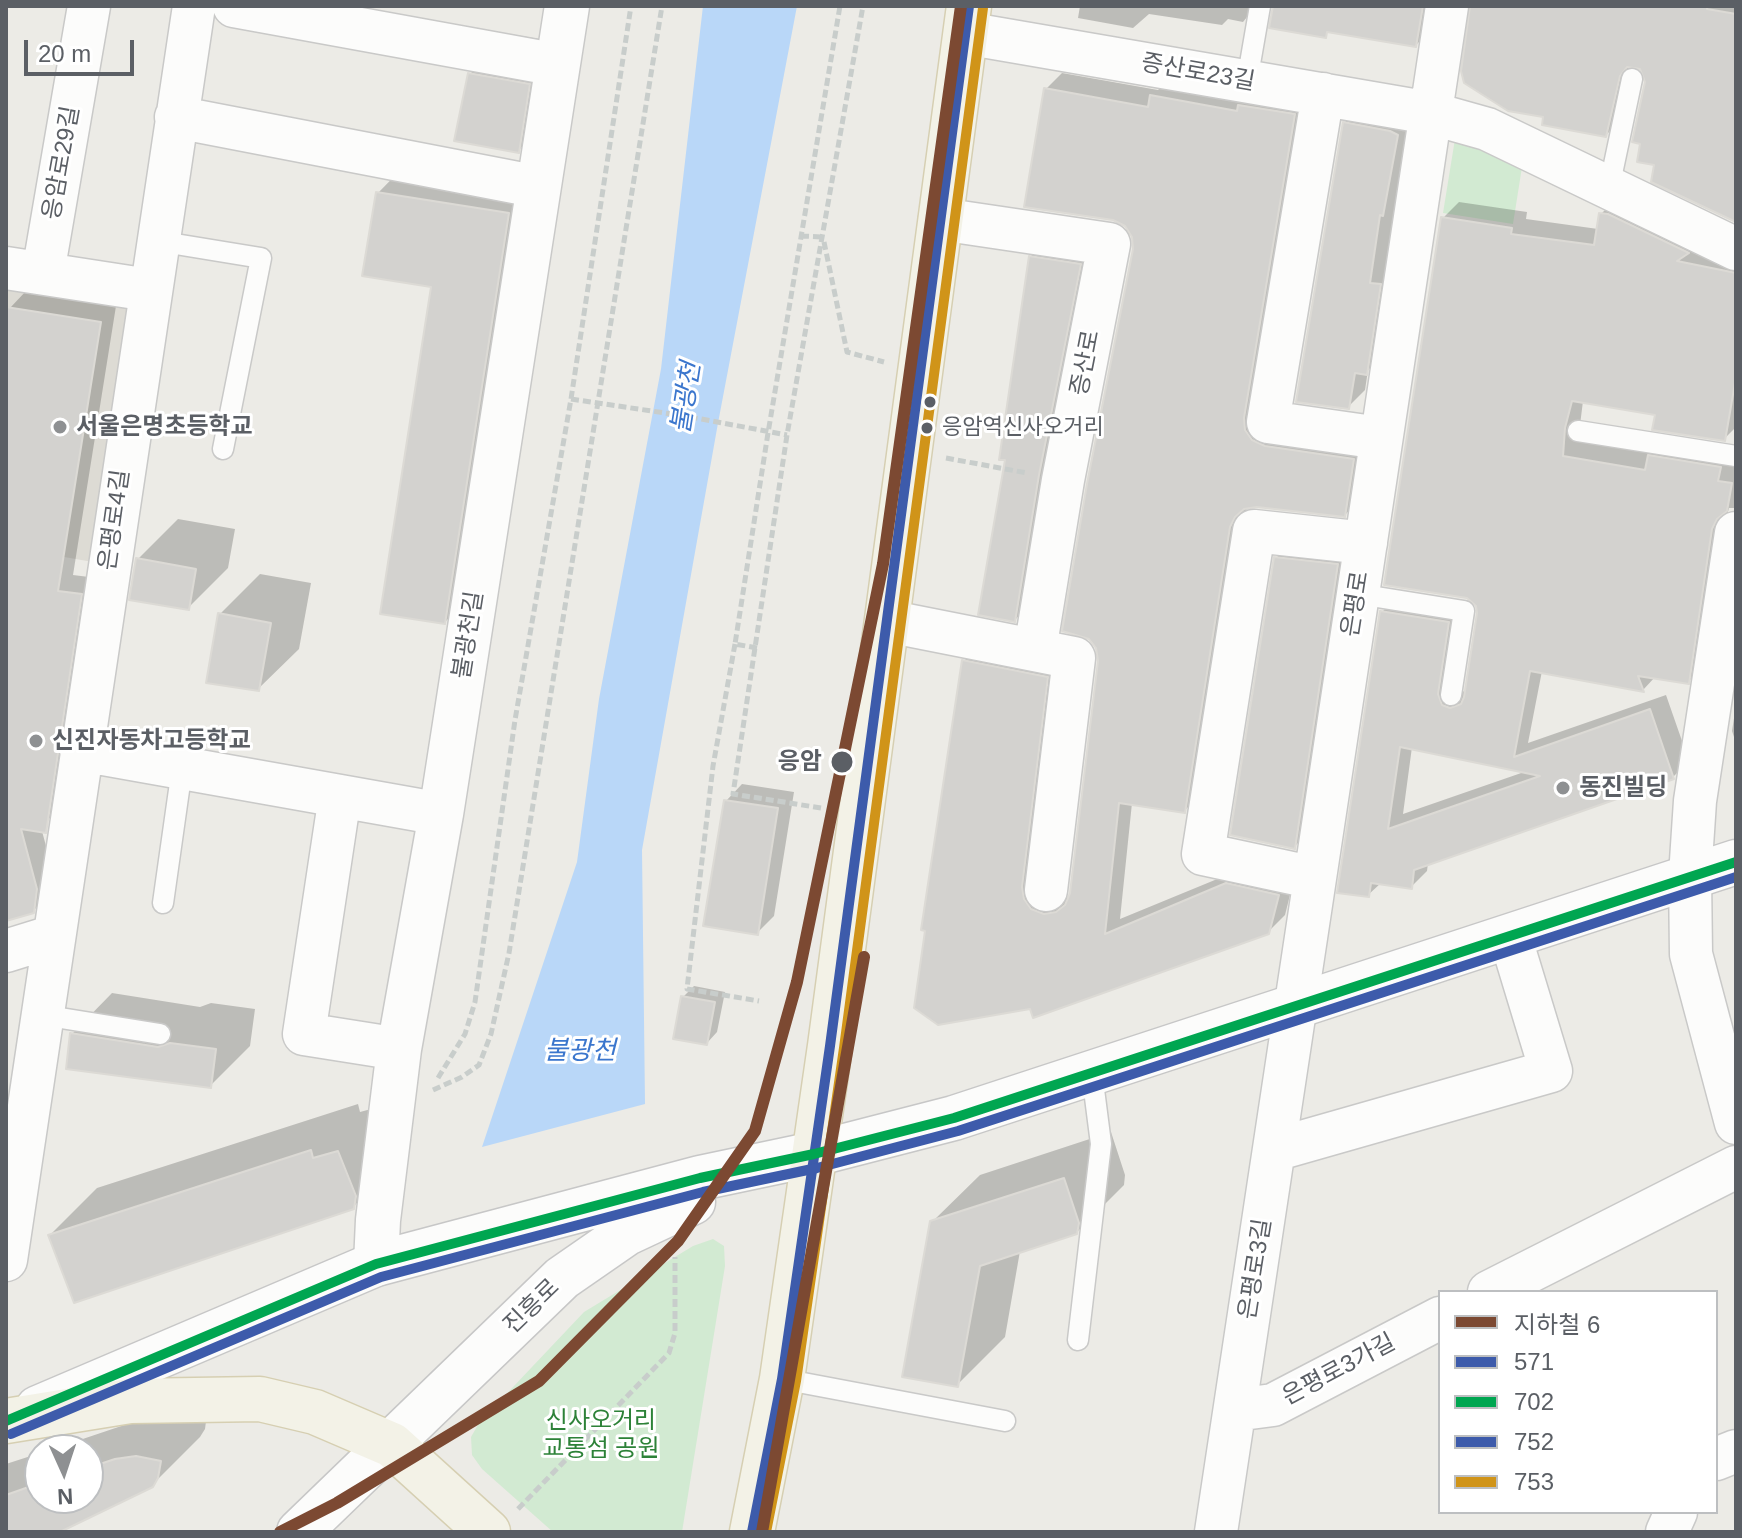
<!DOCTYPE html>
<meta charset="utf-8">
<style>
body{margin:0}
#map{position:relative;width:1742px;height:1538px;overflow:hidden;background:#ecebe6;font-family:Helvetica,"Noto Sans KR",sans-serif}
canvas{display:block}
.frame{position:absolute;inset:0;border:8px solid #5b5f65;pointer-events:none}
.legend{position:absolute;left:1438px;top:1290px;width:280px;height:224px;box-sizing:border-box;background:#fff;border:2px solid #bdbfc1;margin:0;padding:10px 14px;list-style:none;font-size:24px;color:#5b5f65}
.legend li{display:flex;align-items:center;gap:16px;height:40px}
.legend b{width:40px;border:2px solid #bdbfc1}
.north{position:absolute;left:24px;top:1434px;width:80px;height:80px;box-sizing:border-box;background:#fff;border:2px solid #bdbfc1;border-radius:50%;rotate:177deg;font-size:22px;font-weight:700;line-height:32px;text-align:center;color:#5b5f65}
.north::after{content:'';display:block;margin:auto;width:28px;height:36px;background:#8e9092;clip-path:polygon(50% 0,100% 100%,50% 72%,0 100%)}
.scale{position:absolute;left:24px;top:40px;width:110px;height:36px;box-sizing:border-box;border:4px solid #5b5f65;border-top:0;padding-left:10px;font-size:24px;line-height:28px;white-space:nowrap;color:#5b5f65;-webkit-text-stroke:6px #fff;paint-order:stroke}
</style>
<div id="map">
<canvas width="1742" height="1538"></canvas>
<div class="frame"></div>
<ul class="legend">
<li><b style="height:10px;background:#7c4932"></b>지하철 6</li>
<li><b style="height:10px;background:#3d5bab"></b>571</li>
<li><b style="height:10px;background:#00a651"></b>702</li>
<li><b style="height:10px;background:#3d5bab"></b>752</li>
<li><b style="height:10px;background:#d09419"></b>753</li>
</ul>
<div class="north">N</div>
<div class="scale">20 m</div>
</div>
<script>
const ctx = document.querySelector('canvas').getContext('2d');
ctx.lineJoin = 'round';
function paint(path, color) {
  ctx.fillStyle = color;
  ctx.fill(path, 'evenodd');
}
function poly(rows) {
  const path = new Path2D();
  for (const r of rows) {
    path.moveTo(r[0], r[1]);
    for (let i = 2; i < r.length; i += 2) path.lineTo(r[i], r[i + 1]);
  }
  return path;
}
function strokePath(path, color, width, dash) {
  ctx.strokeStyle = color;
  ctx.lineWidth = width;
  ctx.lineCap = dash ? 'butt' : 'round';
  ctx.setLineDash(dash || []);
  ctx.stroke(path);
}
function write(font, color, halo, rows, align = 'center') {
  ctx.font = font + ' Helvetica,"Noto Sans KR",sans-serif';
  ctx.lineWidth = 6;
  ctx.setLineDash([]);
  ctx.textBaseline = 'middle';
  ctx.strokeStyle = halo;
  ctx.fillStyle = color;
  for (const [text, x, y, turn = 0] of rows) {
    ctx.save();
    ctx.translate(x, y);
    ctx.rotate((+turn || 0) * Math.PI / 180);
    ctx.textAlign = isNaN(turn) ? turn : align;
    if (halo) ctx.strokeText(text, 0, 0);
    ctx.fillText(text, 0, 0);
    ctx.restore();
  }
}
paint(poly([
 [6,285,133,306,93,562,6,547]
]), '#dddbd4');
paint(poly([
 [1455,139,1488,144,1522,167,1513,224,1443,213],
 [713,1239,724,1246,725,1266,682,1532,553,1532,482,1469,472,1455,471,1437,479,1423,584,1312,693,1246]
]), '#d2ead2');
paint(poly([
 [703,6,797,6,718,423,642,850,645,1104,482,1147,577,862,599,699,661,369]
]), '#b9d7f8');
paint(poly([
 [1080,6,1256,6,1243,22,1228,19,1222,25,1149,14,1133,28,1078,18],
 [1274,6,1432,6,1428,33,1416,45,1330,31,1325,35],
 [1472,6,1736,6,1736,220,1656,163,1647,81,1643,69,1630,65,1618,123,1606,135,1546,115],
 [510,34,569,44,558,111,518,151,470,74],
 [1062,73,1158,90,1168,80,1310,98,1260,400,1369,443,1361,498,1345,515,1256,505,1247,507,1201,795,1184,811,1132,803,1120,919,1244,868,1294,879,1285,915,1268,932,1035,1015,964,661,980,645,1063,661,1061,898,1070,897,1100,660,1135,248,1133,234,1046,89],
 [1362,106,1415,118,1400,197,1396,200,1386,266,1397,268,1383,356,1368,370,1365,390,1348,407,1344,123],
 [422,148,553,169,489,578,445,622,434,285,378,193],
 [1617,198,1736,253,1736,427,1724,439,1657,413,1583,401,1578,441,1652,453,1666,440,1736,451,1736,508,1729,508,1728,512,1704,666,1688,682,1656,676,1643,690,1542,671,1528,743,1666,695,1689,761,1673,777,1428,863,1427,871,1411,887,1381,883,1368,895,1382,612,1398,596,1464,606,1458,689,1467,693,1479,613,1443,218,1459,202,1527,212,1526,219,1598,229,1601,214],
 [1412,747,1527,771,1403,814],
 [1050,237,1099,245,1034,600,1015,620,1007,459,1030,257],
 [26,291,116,306,73,575,97,578,63,804,47,821,39,820,53,872,50,894,33,911,6,919,6,331,10,308],
 [178,519,235,529,228,568,188,608,138,559],
 [1287,547,1348,554,1305,836,1294,847,1276,558],
 [260,574,311,583,299,649,258,689,220,614],
 [1736,705,1736,743,1732,731],
 [742,784,794,792,774,916,757,933,726,801],
 [694,986,725,992,717,1032,707,1043,683,997],
 [112,993,200,1007,211,1003,255,1009,250,1046,210,1086,72,1034],
 [358,1104,360,1112,386,1105,401,1159,353,1207,50,1235,97,1188],
 [1111,1132,1125,1175,1124,1185,1076,1233,1020,1251,1005,1337,958,1384,932,1222,980,1175],
 [163,1412,207,1414,205,1429,200,1437,152,1485,56,1532,6,1532,6,1464,40,1453,40,1498,88,1498,88,1450,50,1450]
]), '#0003');
const building = poly([
 [1273,6,1423,6,1416,47,1327,32,1326,38,1269,28,1273,6],
 [1470,6,1707,6,1707,9,1736,14,1736,222,1651,182,1654,165,1637,162,1640,144,1632,142,1645,82,1640,69,1627,67,1620,76,1606,137,1542,125,1543,117,1508,111,1464,83,1461,71,1470,6],
 [468,73,530,84,519,153,454,141,468,73],
 [1044,88,1148,107,1150,95,1237,111,1238,105,1295,114,1244,418,1245,430,1252,440,1265,446,1354,459,1345,517,1257,507,1244,509,1235,517,1230,527,1185,813,1119,803,1105,934,1226,883,1279,895,1269,934,1033,1018,1030,1009,938,1025,914,1008,925,931,921,930,962,660,1048,677,1022,887,1024,899,1031,909,1044,914,1056,912,1065,905,1070,893,1098,661,1096,648,1089,639,1062,631,1087,484,1133,249,1132,237,1125,226,1113,220,1024,207,1044,88],
 [1343,122,1390,131,1398,135,1383,216,1380,215,1370,283,1381,284,1367,375,1355,373,1349,409,1296,402,1343,122],
 [376,192,509,213,445,624,380,614,431,287,362,276,376,192],
 [1599,213,1608,214,1689,253,1677,261,1736,273,1736,377,1725,441,1652,430,1655,415,1572,401,1565,428,1563,456,1645,470,1648,455,1721,467,1718,481,1732,483,1727,511,1717,519,1712,529,1689,684,1638,676,1644,692,1530,671,1514,757,1650,709,1674,779,1414,870,1412,889,1371,883,1369,897,1337,893,1380,611,1449,622,1438,694,1442,705,1450,708,1461,704,1464,697,1477,613,1476,606,1467,598,1384,585,1441,217,1512,228,1511,234,1594,245,1599,213],
 [1400,747,1511,770,1540,776,1388,829,1400,747],
 [1029,256,1081,264,1039,475,1015,622,978,615,1005,460,999,460,1029,256],
 [6,307,101,322,58,591,82,594,46,833,21,829,37,889,34,913,6,921,6,307],
 [1274,557,1338,564,1295,849,1230,835,1274,557],
 [136,558,196,569,189,610,129,600,136,558],
 [218,613,271,623,259,691,206,683,218,613],
 [724,800,778,808,758,935,703,926,724,800],
 [681,996,715,1002,707,1045,673,1039,681,996],
 [70,1033,158,1047,170,1043,216,1049,211,1088,66,1069,70,1033],
 [311,1150,313,1158,338,1151,356,1196,354,1209,74,1303,48,1235,311,1150],
 [1064,1178,1079,1223,1077,1234,980,1266,958,1387,902,1377,930,1221,1064,1178],
 [136,1456,161,1461,158,1478,153,1487,60,1532,6,1532,6,1495,40,1483,40,1498,88,1498,88,1468,115,1459,136,1456]
]);
paint(building, '#d3d2cf');
strokePath(building, '#dcdad5', 2);
const service = poly([
 [1247,81,1260,6],
 [1609,188,1632,79],
 [157,241,261,258,223,449],
 [1578,431,1736,456],
 [1358,594,1464,611,1451,695],
 [163,903,182,769],
 [42,1015,160,1034],
 [1078,1340,1101,1144,1092,1074],
 [782,1379,1005,1421]
]);
const minor = poly([
 [234,6,558,65],
 [965,33,1430,113,1487,129,1736,249],
 [1323,94,1268,422,1380,438],
 [176,117,539,187],
 [940,219,1109,244,1063,480,1035,650],
 [6,268,149,290],
 [43,273,89,6],
 [1736,533,1695,801,1690,876,1691,954,1736,1123],
 [887,621,1074,658,1046,890],
 [81,750,441,814],
 [340,796,304,1034,399,1049],
 [1315,878,1203,854,1254,531,1366,543],
 [6,951,54,936],
 [1274,1150,1551,1071,1510,936],
 [6,1260,194,6],
 [1489,1292,1736,1167],
 [1235,1410,1273,1405,1440,1318],
 [1716,1459,1736,1451],
 [1216,1532,1447,6],
 [1667,1532,1676,1512]
]);
const tertiary = poly([
 [376,1264,378,1220,399,1049,441,814,567,6]
]);
const secondary = poly([
 [38,1408,376,1264,700,1178,814,1154,954,1118,1736,862],
 [299,1532,562,1278,627,1233,693,1202]
]);
const primary = poly([
 [6,1421,130,1401,260,1399,315,1412,392,1445,488,1532],
 [752,1532,782,1379,830,1046,969,6]
]);
strokePath(service, '#c9c9c8', 23);
strokePath(minor, '#c9c9c8', 45);
strokePath(tertiary, '#c9c9c8', 47);
strokePath(secondary, '#c7c7c7', 47);
strokePath(primary, '#d6cfb2', 47);
strokePath(poly([
 [801,236,823,237],
 [824,242,847,352,884,362],
 [571,399,685,416,787,435],
 [946,458,1027,473],
 [735,644,713,766,687,989,759,1001],
 [757,648,735,644,768,433,840,6],
 [821,808,733,794,787,435,863,6],
 [438,1078,465,1034,475,1002,515,720,571,399,631,6],
 [433,1090,462,1077,479,1065,491,1034,509,953,662,6],
 [518,1509,669,1353,675,1333,675,1257]
]), '#c8cdcb', 5, [8, 4]);
strokePath(service, '#fcfcfb', 20);
strokePath(minor, '#fcfcfb', 42);
strokePath(tertiary, '#fcfcfb', 44);
strokePath(secondary, '#fcfcfb', 44);
strokePath(primary, '#f3f2e7', 44);
strokePath(poly([
 [752,1532,782,1379,830,1046,969,6]
]), '#3d5bab', 10);
strokePath(poly([
 [6,1421,376,1264,700,1178,814,1154,954,1118,1736,862]
]), '#00a651', 10);
strokePath(poly([
 [11,1434,381,1277,703,1192,817,1168,958,1131,1736,877]
]), '#3d5bab', 10);
strokePath(poly([
 [766,1532,796,1381,844,1048,983,8]
]), '#d09419', 10);
strokePath(poly([
 [280,1532,337,1503,539,1381,678,1241,755,1131,797,982,883,564,961,6],
 [762,1532,864,957]
]), '#7c4932', 12);
for (const [x, y, r, color] of [
 [930,402,7,"#5b5f65"],
 [60,427,8,"#8e9092"],
 [927,428,7,"#5b5f65"],
 [36,741,8,"#8e9092"],
 [842,762,12,"#5b5f65"],
 [1563,788,8,"#8e9092"]
]) {
  const dot = new Path2D();
  dot.arc(x, y, r, 0, 2 * Math.PI);
  ctx.fillStyle = color;
  ctx.fill(dot);
  strokePath(dot, '#fff', 3);
}
write('22px', '#5b5f65', '#fff', [
 ["응암역신사오거리",942,428]
], 'left');
write('24px', '#5b5f65', '#fff', [
 ["증산로23길",1198,73,10],
 ["응암로29길",62,163,-80],
 ["증산로",1086,363,-79],
 ["은평로4길",115,520,-82],
 ["은평로",1356,604,-81],
 ["불광천길",469,635,-81],
 ["은평로3길",1256,1269,-81],
 ["진흥로",532,1307,-44],
 ["은평로3가길",1339,1370,-28]
]);
write('bold 24px', '#5b5f65', '#fff', [
 ["서울은명초등학교",76,427],
 ["신진자동차고등학교",52,741],
 ["동진빌딩",1579,788]
], 'left');
write('bold 24px', '#5b5f65', '#fff', [
 ["응암",822,762]
], 'right');
write('24px', '#2d8238', '#fff', [
 ["신사오거리",601,1421],
 ["교통섬 공원",601,1449]
]);
write('italic 26px', '#3b76cd', '#fff', [
 ["불광천",687,398,-81],
 ["불광천",580,1052]
]);
</script>
